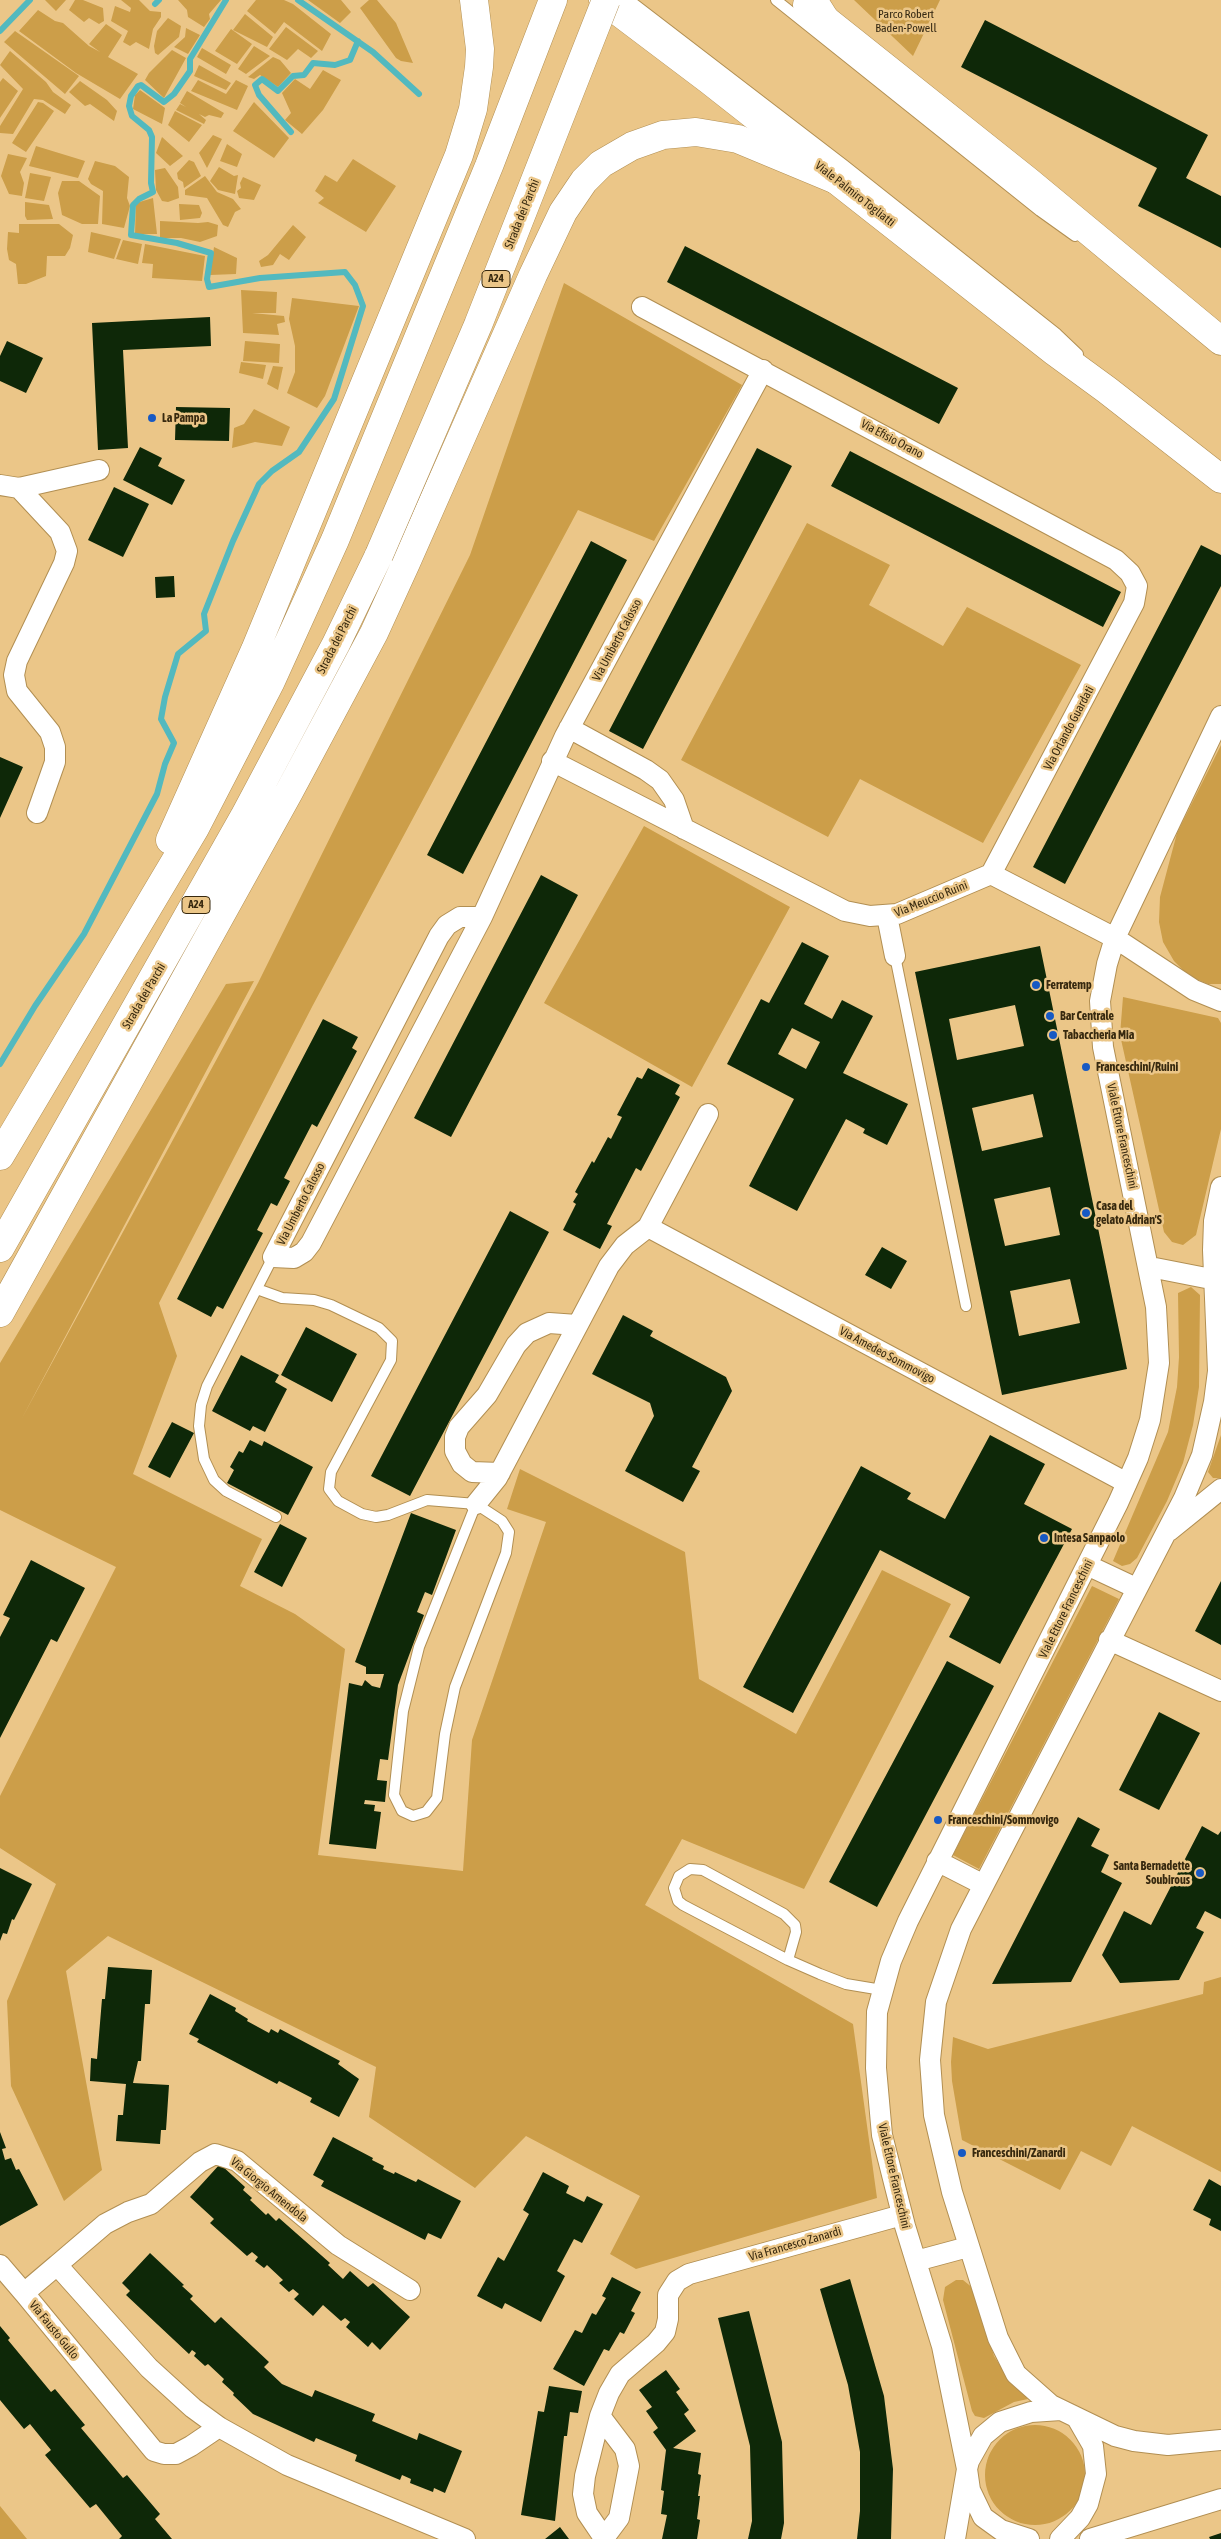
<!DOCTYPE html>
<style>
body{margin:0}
canvas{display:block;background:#ebc688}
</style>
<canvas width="1221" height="2539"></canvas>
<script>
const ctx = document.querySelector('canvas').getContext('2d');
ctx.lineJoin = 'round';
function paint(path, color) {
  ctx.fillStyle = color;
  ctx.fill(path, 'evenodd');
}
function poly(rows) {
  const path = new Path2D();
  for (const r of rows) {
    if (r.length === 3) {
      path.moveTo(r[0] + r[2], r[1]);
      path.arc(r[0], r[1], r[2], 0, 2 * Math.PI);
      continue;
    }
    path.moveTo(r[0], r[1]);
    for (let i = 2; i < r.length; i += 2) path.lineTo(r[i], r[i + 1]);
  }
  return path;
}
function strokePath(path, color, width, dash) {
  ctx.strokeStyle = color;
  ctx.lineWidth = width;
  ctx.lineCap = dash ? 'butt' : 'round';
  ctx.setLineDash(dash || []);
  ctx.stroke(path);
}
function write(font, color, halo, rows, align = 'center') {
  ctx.font = font + ' "Asap Condensed",sans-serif';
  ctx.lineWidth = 5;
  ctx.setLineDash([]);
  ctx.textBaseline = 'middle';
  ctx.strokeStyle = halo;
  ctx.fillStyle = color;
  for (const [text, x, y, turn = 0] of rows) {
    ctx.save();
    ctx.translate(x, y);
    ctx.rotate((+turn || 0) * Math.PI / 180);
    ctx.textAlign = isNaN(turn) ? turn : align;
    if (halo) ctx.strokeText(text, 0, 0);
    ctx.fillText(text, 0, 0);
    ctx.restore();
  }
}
paint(poly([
 [45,0,66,0,56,11],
 [75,0,83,0,103,8,104,21,99,24,89,18,84,22,69,10],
 [121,0,139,0,150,11,161,12,161,17,153,29,149,49,136,42,130,46,123,42,128,31,111,21,115,6,130,12,131,8],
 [178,0,221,0,209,14,210,19,204,27,188,17,187,10],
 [256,0,284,0,293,4,331,34,322,51,284,22,275,34,247,11],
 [308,0,341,0,351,12,340,23],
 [369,0,377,0,396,23,413,63,401,61,396,58,360,8],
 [854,0,940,0,913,56],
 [38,10,55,21,63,23,89,46,100,52,89,44,106,24,122,35,108,57,138,74,120,99,76,73,19,31],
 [245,14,273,37,267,47,233,30],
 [168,18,181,26,179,37,158,55,155,53,154,46,157,31],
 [286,27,318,51,311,58,298,49,287,60,269,49],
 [186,28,200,35,188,54,174,47,185,37],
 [231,29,252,44,237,64,215,51],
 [15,31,79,76,65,94,4,42],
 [254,46,270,56,246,74,238,69],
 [202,48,231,65,226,74,197,57],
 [172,50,186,58,164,98,145,80,149,73],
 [10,51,46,82,53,92,71,105,65,114,43,100,34,99,13,134,0,133,0,126,23,89,0,65],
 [273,57,280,60,291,73,278,87,260,75,254,79,248,77],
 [199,65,231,83,226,90,194,76],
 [323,70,341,80,323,110,302,134,285,120,291,113,282,93,295,79,310,89],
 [3,78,18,91,0,118,0,82],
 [198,80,226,94,236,80,248,86,237,110,191,91],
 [80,81,107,100,117,111,114,121,90,104,85,106,69,92],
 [140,90,165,108,162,124,133,109,135,95],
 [187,91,224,113,221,118,209,115,205,117,199,114,206,120,204,124,176,110,180,104,186,107,180,103],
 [38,102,43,103,54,111,26,152,12,143],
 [254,102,289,138,274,158,233,131],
 [175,111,202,125,189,142,168,125],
 [213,135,222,139,207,168,199,153],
 [162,137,183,156,170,166,156,153],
 [227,144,242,154,237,167,220,161],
 [36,146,85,161,78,178,29,166],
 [8,154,27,158,20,172,24,183,22,196,9,194,1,176],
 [353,159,396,186,366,232,318,203,324,198,315,191,325,175,337,182],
 [189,160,194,162,201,176,184,188,183,182,178,179,177,173],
 [95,161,115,166,129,177,127,198,130,206,124,228,102,224,103,191,91,184,88,179],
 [219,167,234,176,238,175,235,194,218,190,210,181],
 [165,168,178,187,179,198,168,202,162,201,156,190,155,170],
 [30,173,51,177,44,201,25,198],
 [205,176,217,192,233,199,241,209,235,212,228,227,223,225,207,198,185,195,185,190],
 [243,177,261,185,254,200,239,198,237,191,241,188,240,183],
 [62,181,79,181,100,196,98,224,82,224,62,215,58,193],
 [153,198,157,234,135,234,136,203],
 [25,202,49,205,53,219,27,220,25,216],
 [179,204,199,205,202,213,200,218,180,220],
 [160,221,198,223,208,222,218,225,217,236,200,242,181,238,160,238],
 [19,224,59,224,73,235,70,248,65,256,47,256,46,276,26,284,18,284,16,264,9,260,7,249,8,232,19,233],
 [293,225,306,237,289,260,280,254,273,265,261,267,259,261,268,255],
 [91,232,121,239,114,259,88,252],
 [123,240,142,244,138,264,116,259],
 [145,244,205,256,202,281,152,278,153,264,142,263],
 [214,247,237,258,236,274,210,275],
 [564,283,742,385,654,541,578,510,313,1005,159,1303,177,1356,133,1474,262,1539,240,1586,295,1614,345,1649,318,1855,463,1871,472,1740,546,1522,507,1509,520,1469,685,1552,699,1679,796,1734,882,1570,951,1604,804,1889,682,1839,645,1905,853,2024,877,2198,636,2269,610,2254,640,2196,526,2136,475,2188,369,2117,376,2067,108,1936,66,1971,102,2170,64,2201,11,2086,7,2001,56,1884,0,1848,0,1796,116,1567,0,1510,0,1363,226,984,254,981,21,1420,258,983,470,555],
 [241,290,277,292,276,313,252,313,284,316,285,322,277,324,279,335,243,333],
 [292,298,359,306,325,396,317,408,287,393,295,372,295,346,289,319],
 [245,341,280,344,279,363,243,361],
 [241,362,266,365,263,379,239,373],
 [273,366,283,367,278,390,267,384],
 [254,409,290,427,282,446,255,442,232,448,234,428,244,424],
 [807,523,890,565,869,605,943,646,967,607,1081,665,983,843,860,779,828,837,681,760],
 [1221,745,1221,984,1208,984,1189,976,1174,961,1163,942,1159,922,1160,897,1177,833],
 [644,826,790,907,692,1087,544,1003],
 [1123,997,1218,1018,1221,1023,1221,1129,1196,1235,1183,1245,1172,1242,1164,1232,1120,1035],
 [1191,1287,1200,1295,1199,1387,1193,1425,1183,1463,1167,1501,1137,1558,1130,1564,1122,1566,1113,1561,1168,1432,1177,1387,1179,1357,1178,1293],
 [1221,1435,1221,1478,1213,1478,1208,1472],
 [1092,1586,1119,1599,979,1869,953,1855],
 [1221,1977,1221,2172,1132,2126,1111,2166,1081,2151,1060,2190,962,2140,952,2081,951,2062,953,2037,988,2049,1203,1994,1204,1982],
 [956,2280,963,2280,974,2289,994,2356,1006,2375,1028,2399,1014,2402,984,2418,975,2416,972,2411,943,2300,945,2287],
 [1035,2475,50],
 [0,2506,27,2539,0,2539]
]), '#cc9e49');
strokePath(poly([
 [298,0,373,52,419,94],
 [155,4,159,0],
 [0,31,30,0],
 [291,132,259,95,255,85,262,79,278,91,293,76,304,75,313,63,335,65,350,60,358,41],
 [0,1064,35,1006,84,934,157,794,165,764,174,743,161,719,165,697,178,654,206,631,204,614,233,541,259,484,272,471,299,452,334,399,363,306,355,285,345,272,260,278,209,287,207,279,211,253,177,243,131,235,133,205,139,199,153,192,151,183,152,137,149,130,132,116,129,106,131,96,138,86,141,85,164,102,174,94,190,71,190,59,226,0]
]), '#52b9bf', 6);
paint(poly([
 [985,20,1208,135,1186,178,1221,196,1221,248,1138,206,1157,168,961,67],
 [685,246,958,388,939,424,667,282],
 [210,317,211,346,123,350,128,448,98,450,92,323],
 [7,341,43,358,26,393,0,381,0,356],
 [176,407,230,408,229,441,175,440],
 [140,447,162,458,158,466,185,480,172,505,123,480],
 [757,448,792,466,643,749,609,731],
 [850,451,1121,592,1103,627,831,486],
 [114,487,149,504,123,557,88,540],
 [591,541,627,560,463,874,427,855],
 [1201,545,1221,555,1221,586,1065,884,1033,867],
 [174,576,175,597,156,598,155,577],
 [0,757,23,767,0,818],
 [541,875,578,895,451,1137,414,1118],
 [802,942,829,956,804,1004,832,1019,842,1000,873,1016,843,1073,908,1104,887,1145,863,1133,865,1129,846,1119,797,1211,749,1186,794,1099,727,1064,761,999,769,1003],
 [792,1028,820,1042,806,1069,778,1054],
 [1040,946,1127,1369,1002,1395,915,972],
 [1015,1005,1024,1046,957,1060,949,1019],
 [1033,1094,1043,1137,982,1151,972,1108],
 [1050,1187,1060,1235,1005,1246,994,1199],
 [1070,1279,1080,1323,1019,1336,1010,1291],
 [323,1019,358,1037,352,1048,357,1051,317,1127,312,1124,284,1178,290,1181,277,1206,271,1203,257,1230,263,1233,223,1309,217,1306,211,1317,177,1299],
 [648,1068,680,1085,675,1094,680,1097,641,1171,636,1168,607,1224,612,1226,600,1249,563,1230,576,1204,573,1202,578,1194,575,1192,592,1161,594,1163,608,1137,611,1139,622,1117,617,1115,637,1077,642,1079],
 [510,1211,549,1232,410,1496,371,1476],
 [882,1247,907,1261,891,1289,865,1275],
 [623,1315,653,1331,650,1336,726,1377,732,1391,692,1467,700,1471,683,1502,625,1471,654,1416,650,1403,592,1374],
 [306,1327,357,1354,332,1402,281,1375],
 [241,1355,279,1375,275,1382,287,1389,265,1432,253,1426,250,1431,212,1411],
 [172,1422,194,1433,170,1478,148,1467],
 [990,1435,1045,1464,1024,1504,1072,1529,1000,1664,949,1637,970,1597,880,1550,793,1713,743,1687,861,1466,911,1493,907,1499,945,1519],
 [250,1440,262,1446,264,1441,313,1467,288,1515,227,1483,234,1470,230,1467,239,1451,243,1453],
 [411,1513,456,1530,432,1595,425,1592,417,1612,424,1615,398,1685,388,1760,380,1759,377,1780,387,1781,385,1802,365,1800,364,1804,375,1805,374,1811,381,1812,376,1849,329,1844,349,1683,362,1686,365,1680,372,1686,380,1688,384,1674,366,1674,366,1667,355,1662],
 [280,1524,307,1538,282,1587,254,1572],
 [31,1560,85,1588,57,1642,51,1639,0,1738,0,1637,10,1618,3,1615],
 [1221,1581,1221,1645,1195,1631],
 [947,1661,994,1686,877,1907,829,1882],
 [1159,1712,1200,1733,1159,1810,1119,1790],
 [1078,1817,1100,1829,1091,1846,1109,1855,1101,1872,1122,1883,1071,1982,992,1984],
 [1202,1826,1218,1835,1221,1831,1221,1919,1205,1911,1196,1928,1204,1932,1179,1980,1120,1983,1102,1955,1124,1911,1151,1925],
 [0,1868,32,1884,14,1920,12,1919,7,1934,3,1933,0,1941],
 [108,1967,152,1970,150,2004,145,2004,141,2061,138,2061,133,2083,169,2085,166,2130,161,2130,160,2144,116,2141,118,2115,123,2115,126,2084,90,2081,91,2058,97,2059,102,1999,105,1999],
 [210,1994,236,2008,235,2011,248,2019,247,2021,269,2033,271,2029,278,2033,280,2029,340,2061,338,2064,359,2079,339,2117,310,2102,312,2098,279,2081,277,2084,197,2042,199,2039,189,2034],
 [0,2132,6,2148,2,2149,5,2160,11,2158,16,2170,19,2169,38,2205,0,2226],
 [333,2137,373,2158,372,2160,384,2166,383,2169,394,2174,395,2172,416,2182,418,2179,461,2201,441,2239,428,2233,425,2240,321,2186,324,2181,313,2175],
 [220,2164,245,2187,243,2190,252,2198,250,2200,266,2215,268,2213,276,2221,279,2218,330,2263,328,2265,343,2279,350,2271,368,2287,373,2283,410,2317,380,2350,372,2342,368,2347,346,2327,350,2322,345,2318,341,2321,323,2305,313,2316,294,2299,299,2294,293,2289,289,2292,279,2283,283,2280,267,2265,264,2268,255,2261,258,2257,252,2252,247,2256,210,2223,214,2219,190,2197],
 [543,2172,569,2186,566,2193,584,2202,587,2196,603,2204,582,2243,574,2239,557,2271,565,2276,541,2322,505,2303,502,2309,477,2296,498,2257,504,2261,529,2214,523,2210],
 [1209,2179,1221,2186,1221,2231,1209,2225,1211,2219,1193,2210],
 [150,2253,184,2285,182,2286,193,2296,190,2299,215,2323,221,2317,269,2362,264,2367,282,2384,312,2397,315,2390,375,2414,372,2421,417,2440,419,2433,462,2451,445,2493,434,2488,433,2492,410,2483,411,2479,402,2475,400,2480,355,2461,357,2455,316,2438,314,2442,253,2414,233,2395,234,2393,222,2382,224,2379,208,2364,205,2366,194,2356,196,2353,192,2350,189,2354,126,2295,130,2291,122,2283],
 [612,2277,641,2292,631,2311,635,2313,624,2334,620,2332,609,2351,604,2349,584,2386,553,2369,575,2330,582,2333,592,2313,596,2315,606,2298,602,2296],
 [850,2279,884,2396,893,2469,891,2539,857,2539,860,2511,860,2452,848,2385,820,2289],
 [749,2311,782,2442,784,2523,781,2539,748,2539,752,2521,750,2446,718,2318],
 [0,2326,10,2338,8,2340,51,2392,55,2389,85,2425,81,2428,123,2478,127,2475,160,2514,155,2519,172,2539,119,2539,122,2536,96,2504,90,2508,45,2455,51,2450,30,2424,24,2429,0,2400],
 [666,2370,680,2389,676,2392,689,2410,684,2414,696,2431,673,2448,701,2453,698,2474,701,2475,698,2496,700,2496,697,2519,700,2520,697,2539,662,2539,667,2515,661,2514,664,2491,661,2490,666,2450,653,2432,658,2428,646,2411,652,2407,639,2390],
 [549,2386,582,2391,578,2413,570,2412,567,2436,564,2436,555,2521,521,2515,538,2411,544,2412],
 [560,2527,569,2539,545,2539],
 [1221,2533,1221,2539,1210,2539,1209,2537]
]), '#0e2808');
const service = poly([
 [629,0,844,165,1057,334,1078,354],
 [776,0,1040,211,1075,236],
 [895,956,966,1306],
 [273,1257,207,1386,201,1405,199,1426,204,1459,214,1480,226,1491,276,1517],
 [257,1289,282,1298,314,1300,331,1305,379,1328,392,1341,391,1360,331,1472,329,1489,338,1501,362,1514,376,1517,388,1515,427,1500,476,1504,502,1521,509,1532,506,1553,455,1687,445,1734,437,1798,426,1812,413,1816,402,1811,394,1795,403,1711,419,1647,476,1504],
 [788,1960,796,1932,795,1925,784,1914,703,1870,690,1869,679,1876,674,1888,678,1901,683,1905,788,1960,820,1974,846,1984,882,1990]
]);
const minor = poly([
 [642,307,1116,560,1130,573,1137,586,1134,603,991,874],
 [0,485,19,488,99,470],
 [19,488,60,532,67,551,64,563,17,661,14,675,17,691,50,732,55,747,55,762,37,813],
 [569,728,646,770,660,780,674,800,684,829],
 [552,761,845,911,870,916,897,914,991,874,1115,938,1194,990,1221,1001],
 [887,916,895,956],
 [482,917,460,917,447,925,439,936,273,1257,294,1258,304,1252,311,1243,482,917,565,736,763,370],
 [1221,1187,1214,1221,1213,1250,1218,1371,1214,1402,1202,1455,1184,1498,961,1929,936,2002,930,2060,934,2115,952,2192,998,2338,1016,2374,1051,2405,1115,2436,1134,2441,1168,2445,1221,2440],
 [648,1227,708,1114],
 [1150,1267,1221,1281],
 [500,1473,472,1472,462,1464,455,1451,455,1437,459,1427,487,1395,516,1345,527,1333,549,1323,577,1325],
 [476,1504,497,1478,609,1266,625,1245,648,1227,1127,1483],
 [1169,1531,1221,1489],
 [1087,1565,1136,1588],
 [1109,1640,1221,1691],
 [937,1861,982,1884],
 [916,2261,968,2247],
 [0,2265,24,2293],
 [57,2265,105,2224,128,2212,151,2204,200,2162,215,2154,237,2161,338,2245,410,2290],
 [600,2416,585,2476,583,2494,587,2513,604,2538,619,2518,629,2466,625,2449,600,2416,609,2393,620,2374,656,2343,665,2332,668,2319,668,2295,677,2281,689,2274,902,2215],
 [219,2427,191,2446,176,2454,164,2454,154,2451,24,2293,57,2265,149,2368,193,2408,219,2427,287,2465,465,2539],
 [955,2539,967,2469,942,2346,905,2226,882,2135,876,2068,877,2012,891,1961,908,1921,1118,1503,1138,1458,1150,1420,1159,1363,1156,1307,1103,1047,1100,1001,1107,964,1115,938,1221,716],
 [1029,2539,1001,2530,983,2517,970,2490,967,2469,969,2461,983,2436,1000,2422,1031,2412,1061,2410],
 [1060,2539,1080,2518,1088,2504,1096,2474,1093,2446,1078,2420],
 [1090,2539,1221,2499]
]);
const primary = poly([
 [603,0,709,80,1055,352,1107,390,1221,479],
 [807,5,1028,181,1221,341]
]);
const motorway = poly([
 [813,0,825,19],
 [170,840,255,650,459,155,473,109,479,67,480,49,474,0],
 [0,1156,195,828,271,681,335,540,489,166,553,0],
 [0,1248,244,817,336,644,379,555],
 [0,1313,289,792,374,633,406,563,533,275,563,212,584,181,601,164,632,146,663,135,696,132,738,139,839,181]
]);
strokePath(service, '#b28f52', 12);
strokePath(minor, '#b28f52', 22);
strokePath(primary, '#b28f52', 29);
strokePath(motorway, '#b28f52', 29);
strokePath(service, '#fff', 10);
strokePath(minor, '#fff', 20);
strokePath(primary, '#fff', 28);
strokePath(motorway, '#fff', 28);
const motorwayBridge = poly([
 [379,555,478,325,606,0]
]);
strokePath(motorwayBridge, '#b28f52', 29, []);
strokePath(motorwayBridge, '#fff', 28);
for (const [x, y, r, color] of [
 [152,418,5,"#1759c4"],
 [1036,985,5,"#1759c4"],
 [1050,1016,5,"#1759c4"],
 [1053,1035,5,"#1759c4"],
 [1086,1067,5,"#1759c4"],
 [1086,1213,5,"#1759c4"],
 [1044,1538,5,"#1759c4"],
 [938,1820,5,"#1759c4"],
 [1200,1873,5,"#1759c4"],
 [962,2153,5,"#1759c4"]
]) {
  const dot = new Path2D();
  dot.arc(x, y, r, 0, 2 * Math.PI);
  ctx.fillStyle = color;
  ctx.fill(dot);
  strokePath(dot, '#ebc688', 2);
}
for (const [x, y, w] of [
 [496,279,28],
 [196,905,28]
]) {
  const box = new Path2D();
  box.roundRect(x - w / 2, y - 8.5, w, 17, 4);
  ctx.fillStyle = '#ebc688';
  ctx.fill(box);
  strokePath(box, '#37290f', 1);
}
write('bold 11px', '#37290f', null, [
 ["A24",496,279],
 ["A24",196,905]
]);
write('12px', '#342813', '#ebc688', [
 ["Parco Robert",906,14],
 ["Baden-Powell",906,28]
]);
write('12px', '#37290f', '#ebc688', [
 ["Viale Palmiro Togliatti",855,194,38],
 ["Strada dei Parchi",522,214,-68],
 ["Via Efisio Orano",892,439,28],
 ["Strada dei Parchi",337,640,-63],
 ["Via Umberto Calosso",617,640,-62],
 ["Via Orlando Guardati",1069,728,-62],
 ["Via Meuccio Ruini",931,899,-22],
 ["Strada dei Parchi",144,996,-60],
 ["Viale Ettore Franceschini",1122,1136,78],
 ["Via Umberto Calosso",301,1204,-63],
 ["Via Amedeo Sommovigo",887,1355,28],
 ["Viale Ettore Franceschini",1066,1609,-64],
 ["Viale Ettore Franceschini",894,2176,77],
 ["Via Giorgio Amendola",269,2190,39],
 ["Via Francesco Zanardi",795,2244,-16],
 ["Via Fausto Gullo",54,2330,51]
]);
write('bold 12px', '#37290f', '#ebc688', [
 ["La Pampa",162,418],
 ["Ferratemp",1046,985],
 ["Bar Centrale",1060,1016],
 ["Tabaccheria Mia",1063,1035],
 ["Franceschini/Ruini",1096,1067],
 ["Casa del",1096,1206],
 ["gelato Adrian'S",1096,1220],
 ["Intesa Sanpaolo",1054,1538],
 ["Franceschini/Sommovigo",948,1820],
 ["Santa Bernadette",1190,1866,"right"],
 ["Soubirous",1190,1880,"right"],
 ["Franceschini/Zanardi",972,2153]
], 'left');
</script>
